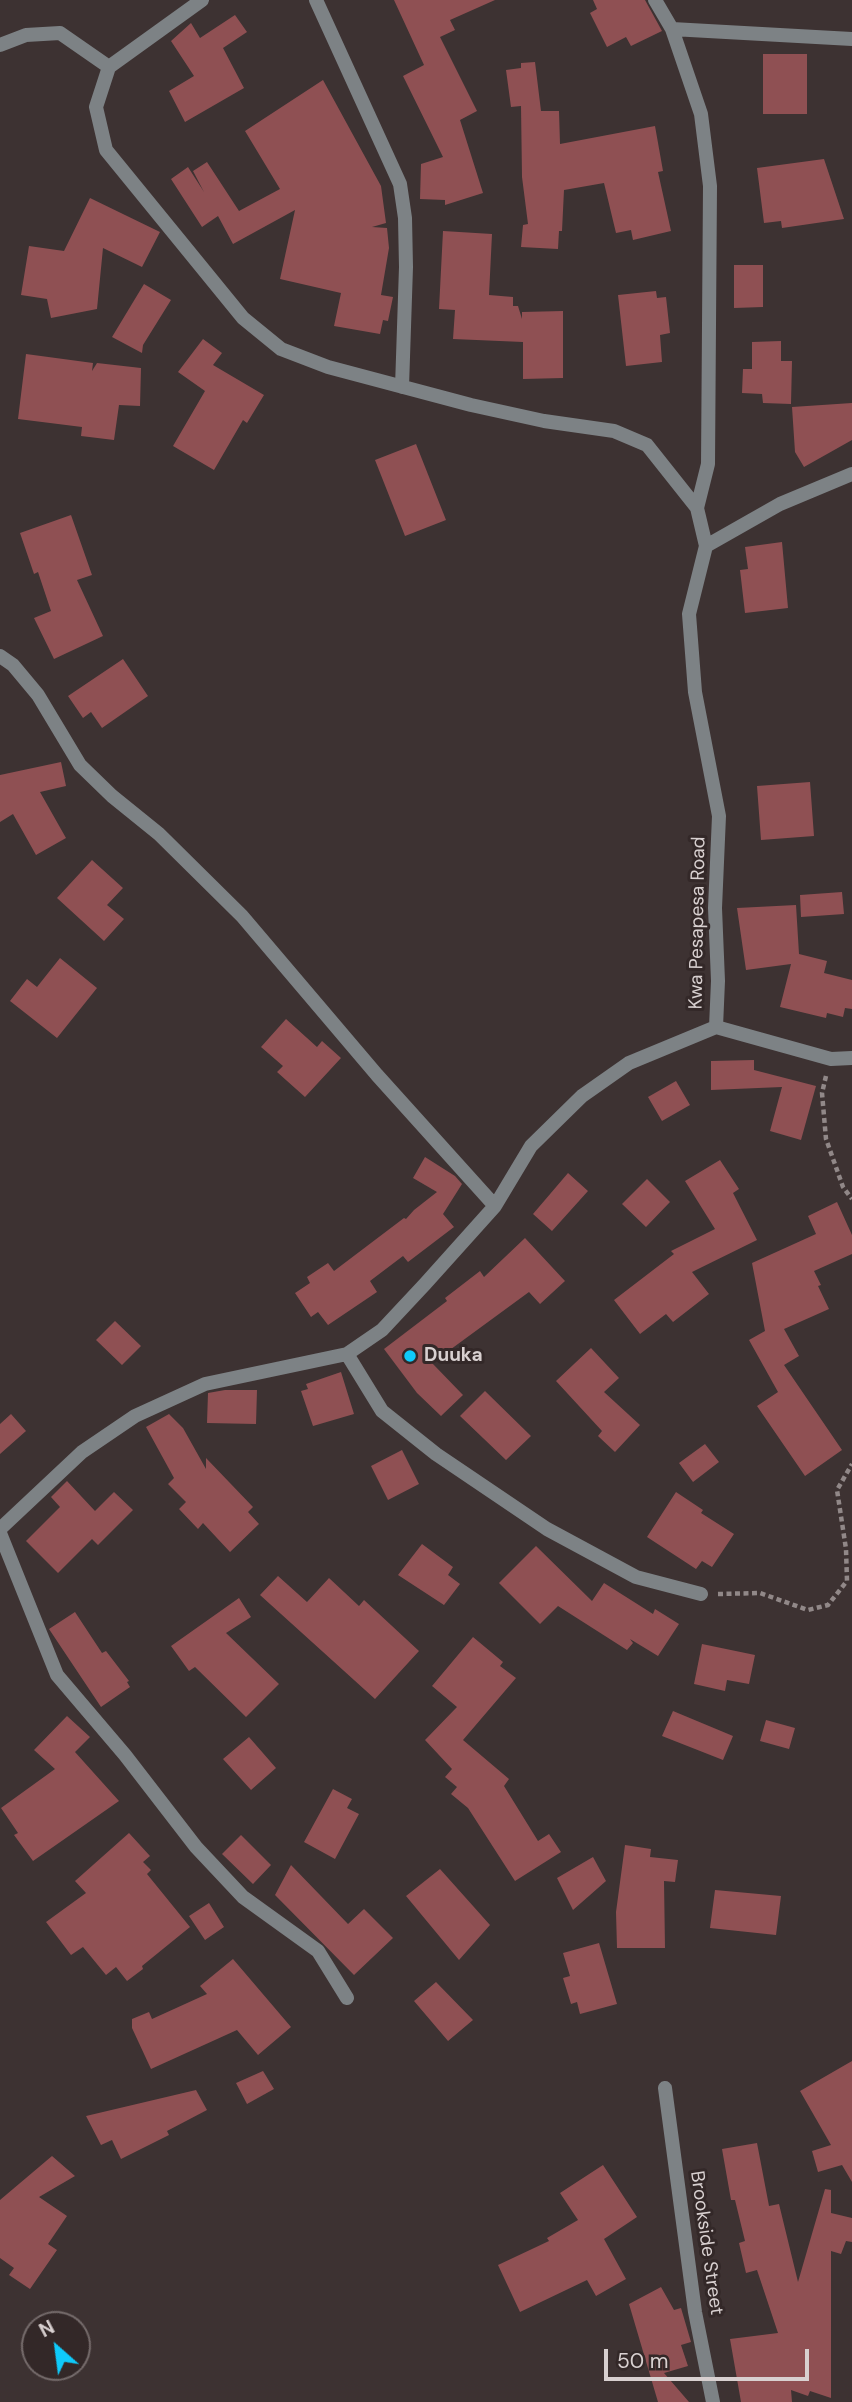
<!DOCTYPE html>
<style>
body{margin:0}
#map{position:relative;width:852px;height:2402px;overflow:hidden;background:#3d3232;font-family:"DM Sans",sans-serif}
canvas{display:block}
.north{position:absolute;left:21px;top:2311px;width:70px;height:70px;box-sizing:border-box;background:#332828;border:2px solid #756b6b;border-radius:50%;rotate:332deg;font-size:19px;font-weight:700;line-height:28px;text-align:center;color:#d8d0d0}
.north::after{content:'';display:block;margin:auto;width:24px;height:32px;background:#0fcafa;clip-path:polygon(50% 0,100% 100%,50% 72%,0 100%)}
.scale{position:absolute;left:604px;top:2349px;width:205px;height:32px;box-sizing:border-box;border:4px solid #d8d0d0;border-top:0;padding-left:9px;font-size:21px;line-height:24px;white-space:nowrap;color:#d8d0d0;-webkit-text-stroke:5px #332828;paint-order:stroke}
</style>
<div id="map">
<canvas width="852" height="2402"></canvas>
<div class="north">N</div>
<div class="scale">50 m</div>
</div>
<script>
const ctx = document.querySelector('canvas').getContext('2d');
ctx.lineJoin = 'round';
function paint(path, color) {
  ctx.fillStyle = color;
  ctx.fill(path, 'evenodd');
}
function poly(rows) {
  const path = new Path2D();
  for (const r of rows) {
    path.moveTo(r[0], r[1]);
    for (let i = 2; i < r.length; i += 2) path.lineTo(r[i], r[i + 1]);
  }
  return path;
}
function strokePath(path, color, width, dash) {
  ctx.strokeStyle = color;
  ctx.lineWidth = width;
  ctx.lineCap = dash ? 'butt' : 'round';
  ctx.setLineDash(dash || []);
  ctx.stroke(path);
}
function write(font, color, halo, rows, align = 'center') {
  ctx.font = font + ' "DM Sans",sans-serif';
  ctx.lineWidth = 6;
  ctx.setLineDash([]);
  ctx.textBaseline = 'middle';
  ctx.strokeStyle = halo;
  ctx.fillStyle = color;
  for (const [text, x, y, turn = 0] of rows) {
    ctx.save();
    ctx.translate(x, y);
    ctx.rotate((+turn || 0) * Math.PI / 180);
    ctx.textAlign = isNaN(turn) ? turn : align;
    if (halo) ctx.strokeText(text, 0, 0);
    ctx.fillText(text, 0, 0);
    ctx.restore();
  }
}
paint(poly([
 [394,0,495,0,450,20,455,30,440,37,477,111,460,120,483,193,445,205,445,200,420,199,421,164,443,157,403,76,424,65],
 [593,0,645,0,662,31,631,46,626,37,607,47,590,13,597,9],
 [235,15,247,32,223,48,244,88,185,122,169,91,194,76,171,41,191,23,200,38],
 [763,54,807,54,807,114,763,114],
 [535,62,541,111,559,111,560,144,655,126,663,171,658,172,671,231,633,240,631,230,616,233,604,183,564,190,562,231,559,231,558,249,521,247,523,225,528,224,522,177,521,106,511,107,506,70,521,68,521,63],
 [323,80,381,186,386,223,372,227,387,228,389,248,381,295,393,297,388,321,383,320,380,334,334,326,341,293,280,279,295,210,233,244,218,216,202,227,171,179,188,167,204,192,193,171,207,162,239,211,280,189,245,131],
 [824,159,844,219,782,228,781,221,764,223,757,168],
 [90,198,160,232,142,267,103,248,97,309,51,318,47,299,21,295,29,246,64,251],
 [443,231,492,234,489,295,513,297,513,306,518,306,522,319,522,312,563,311,563,378,523,379,523,342,453,339,455,310,439,309],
 [734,265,763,265,763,307,734,308],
 [144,284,171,300,143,345,142,353,112,337],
 [656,291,657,298,666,297,670,333,660,335,662,362,626,366,618,295],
 [203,339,222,353,213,365,264,395,247,423,243,420,214,470,173,446,205,391,178,372],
 [781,341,781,361,792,361,791,404,763,403,762,394,742,393,743,369,752,369,752,342],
 [26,354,93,363,92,371,97,363,141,368,140,406,119,405,114,440,81,436,82,427,18,419],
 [852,403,852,440,804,467,795,452,792,407],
 [416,444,446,520,405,536,375,460],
 [71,515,92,575,77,580,103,636,54,659,34,618,51,611,38,572,34,574,20,533],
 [782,542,788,608,745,613,740,570,748,569,745,547],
 [123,659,148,696,102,728,91,712,83,718,68,696],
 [61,762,66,786,40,792,66,838,36,855,13,814,0,822,0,775],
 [810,782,814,836,761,840,757,786],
 [92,860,123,888,107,905,124,919,104,941,57,898],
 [842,892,844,914,801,917,800,895],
 [796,905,799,954,827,961,824,973,852,980,852,1009,845,1008,843,1017,827,1013,826,1018,780,1007,791,964,746,970,737,908],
 [60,958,97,988,57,1038,10,1001,27,979,37,987],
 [286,1019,317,1047,322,1041,341,1058,305,1097,277,1072,283,1066,261,1047],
 [754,1060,754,1070,816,1086,801,1140,770,1131,782,1087,711,1090,711,1061],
 [676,1081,690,1105,662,1121,648,1097],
 [425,1157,455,1176,462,1184,443,1214,454,1227,408,1262,403,1256,370,1281,377,1292,328,1325,318,1312,311,1317,295,1293,310,1283,307,1277,328,1263,334,1271,404,1218,406,1219,414,1210,437,1192,413,1178],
 [720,1160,739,1189,733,1193,757,1240,692,1272,709,1294,673,1322,666,1314,640,1334,614,1300,674,1254,671,1251,715,1229,685,1181],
 [568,1173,588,1191,552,1231,533,1214],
 [647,1179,670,1202,646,1227,622,1204],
 [837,1202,852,1235,852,1254,814,1271,821,1285,818,1286,829,1309,784,1329,799,1356,784,1365,842,1450,805,1476,757,1406,778,1392,749,1340,765,1331,752,1263,816,1234,808,1216],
 [525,1238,565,1281,540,1304,529,1292,432,1363,463,1395,441,1416,417,1393,384,1349,447,1301,445,1298,480,1271,484,1277],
 [115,1321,141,1346,122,1365,96,1340],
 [591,1348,619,1378,604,1392,640,1425,615,1452,598,1436,602,1431,556,1381],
 [341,1372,354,1414,313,1426,301,1391,308,1389,306,1384],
 [225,1390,257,1390,256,1424,207,1423,208,1393],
 [485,1391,531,1436,506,1460,460,1416],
 [11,1414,26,1431,0,1454,0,1424],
 [169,1414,183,1428,206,1469,206,1458,253,1507,248,1512,259,1524,230,1552,203,1523,198,1529,179,1509,186,1502,168,1484,174,1478,146,1427],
 [705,1444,719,1462,693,1482,679,1463],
 [402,1450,419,1484,388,1500,371,1466],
 [67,1481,95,1511,114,1492,133,1510,98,1545,92,1539,58,1573,26,1541,60,1507,51,1497],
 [676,1492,703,1510,701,1513,734,1534,712,1567,702,1561,696,1569,647,1537],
 [422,1544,453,1567,448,1575,460,1584,444,1605,398,1575],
 [536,1546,592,1601,604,1583,653,1614,655,1609,679,1624,658,1656,630,1639,633,1643,627,1650,558,1606,540,1624,499,1583],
 [278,1576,307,1602,329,1578,359,1606,364,1600,419,1651,375,1699,260,1595],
 [239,1598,251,1617,226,1633,279,1684,246,1717,195,1667,189,1671,171,1646],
 [75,1612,102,1653,106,1651,129,1681,127,1682,130,1687,101,1707,49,1629],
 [473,1637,503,1662,500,1666,516,1678,463,1740,509,1779,504,1786,538,1841,549,1834,561,1852,515,1881,468,1808,451,1794,457,1787,445,1777,452,1769,425,1740,457,1707,432,1686],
 [702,1644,755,1655,749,1684,727,1680,725,1691,694,1684],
 [673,1711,733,1736,723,1760,662,1736],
 [67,1716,90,1737,75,1752,119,1801,33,1861,14,1835,18,1833,1,1808,55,1769,34,1750],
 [766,1720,795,1728,789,1749,760,1741],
 [249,1737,276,1768,251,1790,223,1759],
 [333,1789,352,1799,347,1808,359,1814,335,1859,304,1842],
 [129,1833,150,1856,143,1862,151,1870,147,1874,190,1927,142,1966,143,1969,127,1981,116,1967,106,1975,83,1947,71,1955,46,1922,86,1893,75,1881],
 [241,1835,271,1865,253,1884,222,1854],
 [625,1845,651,1849,650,1857,678,1860,675,1882,664,1881,665,1948,617,1948,616,1912],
 [593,1857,606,1881,573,1910,557,1878],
 [291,1865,348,1924,364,1909,393,1938,354,1975,275,1895],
 [440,1869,490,1925,459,1960,406,1896],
 [715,1890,781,1896,776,1935,710,1928],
 [209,1903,224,1927,205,1940,189,1916],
 [599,1943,617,2004,580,2014,577,2002,571,2004,563,1978,570,1976,563,1953],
 [233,1959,291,2027,258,2055,237,2030,151,2069,132,2028,132,2019,149,2012,152,2019,207,1994,200,1986],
 [436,1982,473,2020,448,2041,414,2001],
 [852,2061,852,2182,842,2165,818,2172,812,2151,831,2145,800,2091],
 [263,2071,274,2089,247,2104,236,2083],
 [196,2090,207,2110,167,2131,169,2135,121,2159,112,2140,101,2145,86,2116],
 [757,2143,769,2206,779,2204,798,2282,825,2189,831,2190,831,2213,852,2218,852,2242,846,2241,841,2254,831,2251,831,2398,810,2391,808,2396,791,2390,792,2402,741,2402,730,2339,778,2333,757,2270,746,2273,739,2243,745,2241,735,2200,731,2200,722,2149],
 [52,2156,75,2176,39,2197,67,2216,48,2244,57,2250,30,2289,9,2275,14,2268,0,2258,0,2200],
 [603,2165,637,2217,604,2239,626,2279,596,2296,587,2280,520,2312,498,2265,549,2241,547,2238,578,2220,560,2193],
 [661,2287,674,2310,681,2308,691,2342,681,2345,688,2366,664,2373,689,2402,658,2402,629,2304]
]), '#8f5053');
strokePath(poly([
 [826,1076,822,1093,826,1139,843,1187,852,1199],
 [718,1594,760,1593,808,1610,828,1605,847,1581,846,1549,837,1490,852,1464]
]), '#918888', 4.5, [5, 3.5]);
strokePath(poly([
 [316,0,400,184,405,218,406,267,402,387],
 [655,0,672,29,701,114,710,186,708,464,697,508,706,546],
 [672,29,852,39],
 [0,45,26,35,60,33,109,67,202,0],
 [109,67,96,107,106,150,243,318,281,349,328,367,471,405,544,421,614,431,647,445,697,508],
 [0,656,13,665,38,695,80,765,112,796,159,834,242,916,377,1075,495,1206],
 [716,1027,831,1059,852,1058],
 [347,1354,382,1411,436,1454,547,1529,636,1577,701,1594],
 [0,1529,82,1452,135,1416,205,1384,347,1354,382,1330,425,1284,495,1206,531,1146,582,1096,629,1063,716,1027,718,981,715,908,719,816,695,692,689,614,706,546,780,504,852,474],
 [0,1533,57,1675,125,1755,196,1847,243,1897,318,1951,347,1998],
 [665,2088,695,2312,713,2402]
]), '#7d8285', 14);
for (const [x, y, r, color] of [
 [410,1356,7,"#0fcafa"]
]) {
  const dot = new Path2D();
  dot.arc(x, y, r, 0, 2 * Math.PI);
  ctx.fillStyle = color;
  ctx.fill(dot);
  strokePath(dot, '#332828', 2.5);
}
write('19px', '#d8d0d0', '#332828', [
 ["Kwa Pesapesa Road",698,923,-89],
 ["Brookside Street",706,2243,82]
]);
write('bold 19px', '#d8d0d0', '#332828', [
 ["Duuka",424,1356]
], 'left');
</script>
